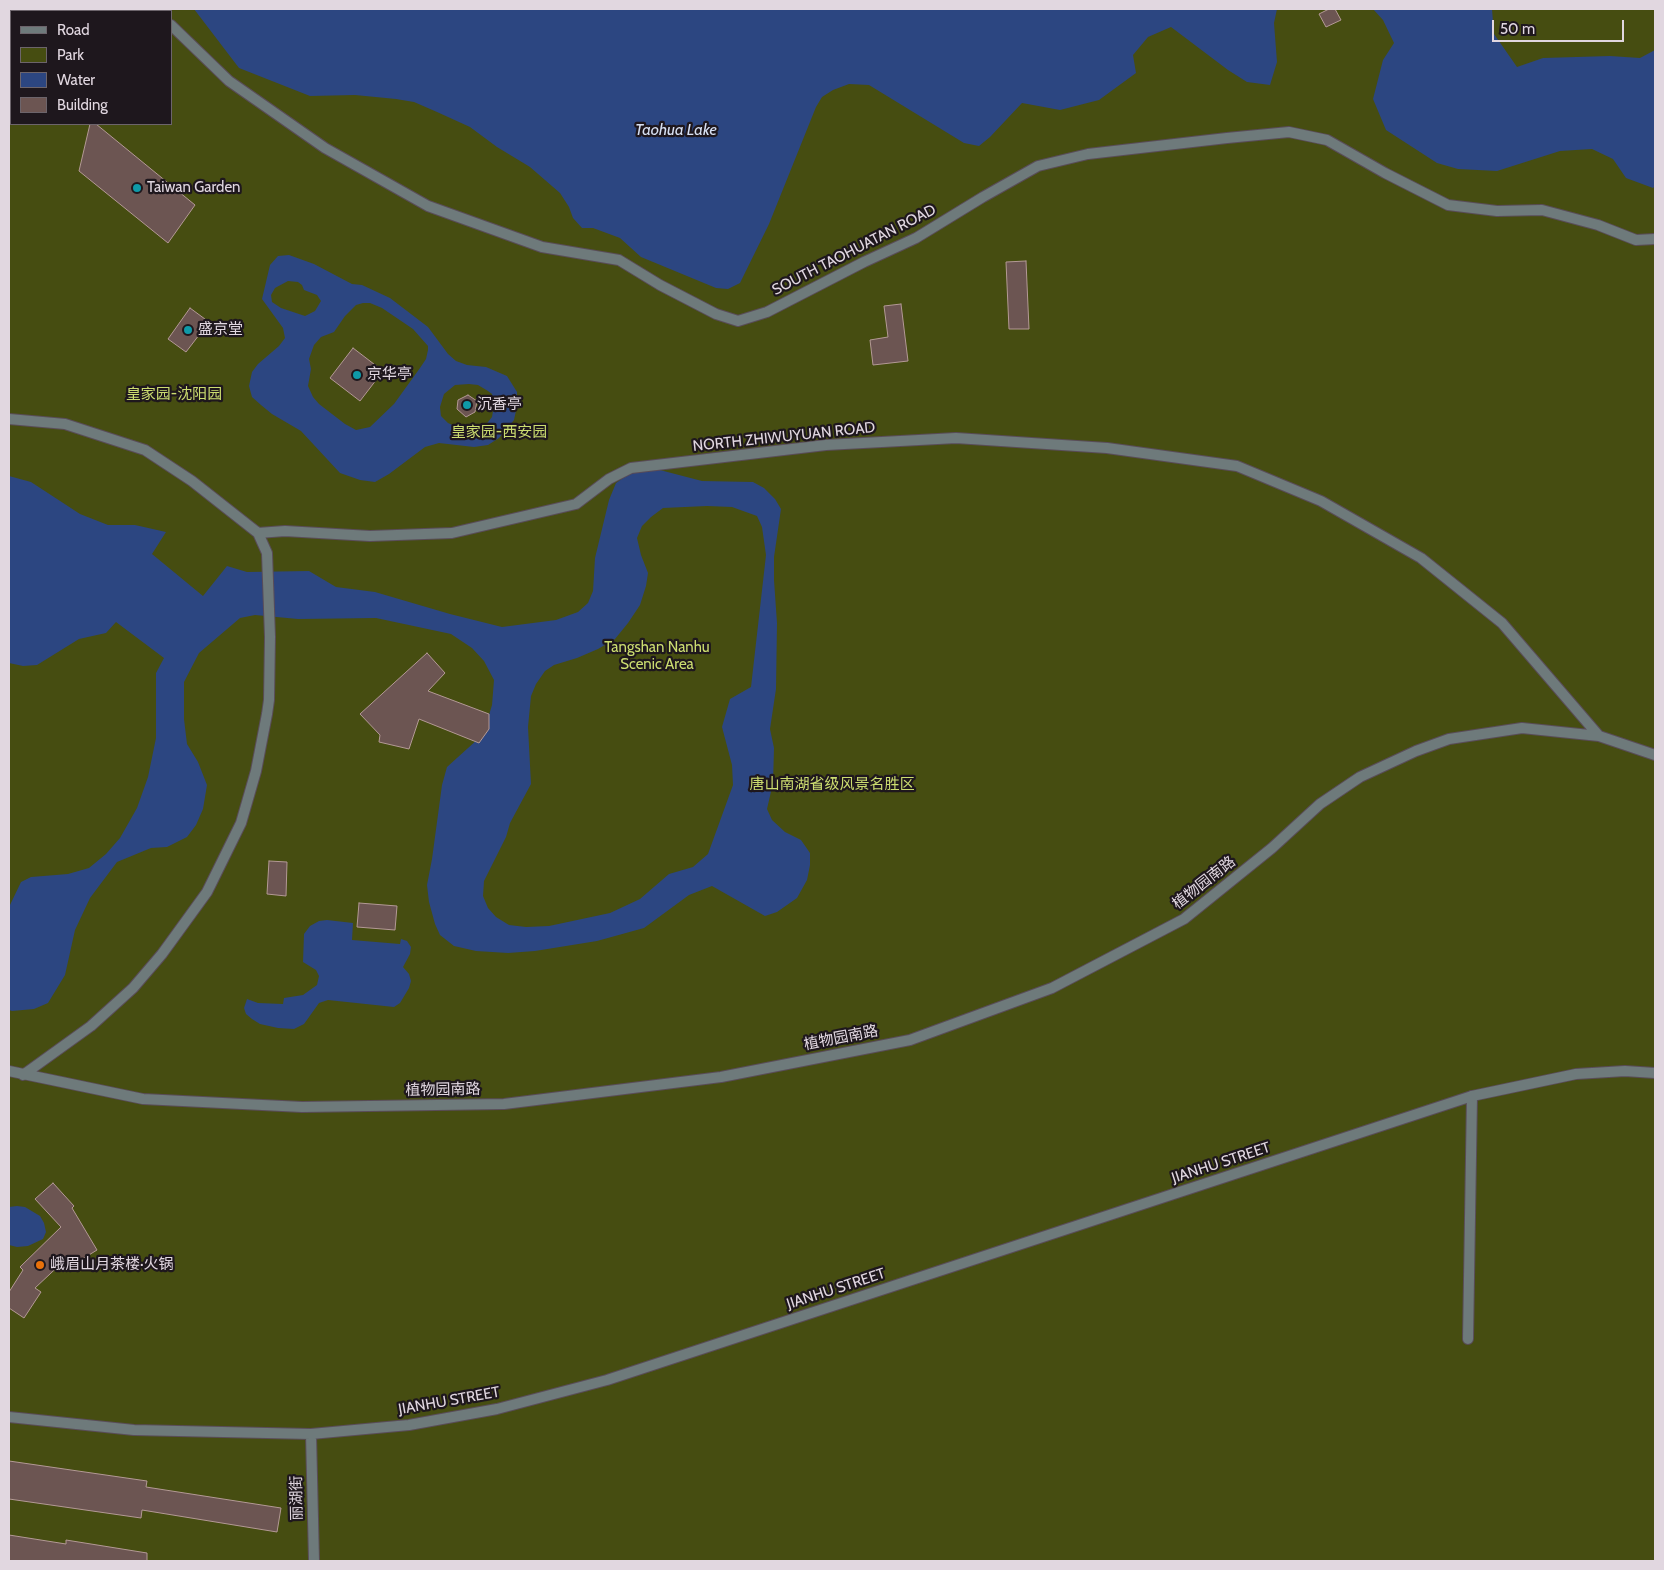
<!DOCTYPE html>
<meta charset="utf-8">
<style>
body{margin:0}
#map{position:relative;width:1664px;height:1570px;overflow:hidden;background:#3b2d3a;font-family:Cabin,sans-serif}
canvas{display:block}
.frame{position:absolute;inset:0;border:10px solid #e1d7e0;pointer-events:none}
.legend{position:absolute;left:10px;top:10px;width:162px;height:115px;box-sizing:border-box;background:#1e171d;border:1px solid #6c646b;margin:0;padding:6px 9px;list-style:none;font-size:15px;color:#e1d7e0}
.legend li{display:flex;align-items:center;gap:10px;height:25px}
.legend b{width:25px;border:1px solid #6c646b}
.scale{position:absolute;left:1492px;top:20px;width:132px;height:22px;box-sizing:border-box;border:2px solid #e1d7e0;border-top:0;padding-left:6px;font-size:15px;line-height:18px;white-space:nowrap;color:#e1d7e0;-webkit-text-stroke:4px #1e171d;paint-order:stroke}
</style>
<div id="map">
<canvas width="1664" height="1570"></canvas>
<div class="frame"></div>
<ul class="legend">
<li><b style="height:6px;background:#6e7a7b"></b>Road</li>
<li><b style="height:14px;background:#464d11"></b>Park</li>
<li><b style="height:14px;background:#2c4681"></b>Water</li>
<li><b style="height:14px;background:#6c5552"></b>Building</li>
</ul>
<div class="scale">50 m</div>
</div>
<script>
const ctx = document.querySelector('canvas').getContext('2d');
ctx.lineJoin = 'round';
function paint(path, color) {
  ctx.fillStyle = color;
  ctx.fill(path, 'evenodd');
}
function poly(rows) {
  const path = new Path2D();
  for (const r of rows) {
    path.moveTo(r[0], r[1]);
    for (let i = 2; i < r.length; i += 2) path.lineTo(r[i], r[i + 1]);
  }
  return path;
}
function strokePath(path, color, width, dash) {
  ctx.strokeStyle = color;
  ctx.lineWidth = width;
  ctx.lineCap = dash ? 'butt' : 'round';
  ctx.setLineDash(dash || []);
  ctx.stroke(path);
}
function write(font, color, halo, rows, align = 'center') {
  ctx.font = font + ' Cabin,"Noto Sans SC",sans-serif';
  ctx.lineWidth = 4.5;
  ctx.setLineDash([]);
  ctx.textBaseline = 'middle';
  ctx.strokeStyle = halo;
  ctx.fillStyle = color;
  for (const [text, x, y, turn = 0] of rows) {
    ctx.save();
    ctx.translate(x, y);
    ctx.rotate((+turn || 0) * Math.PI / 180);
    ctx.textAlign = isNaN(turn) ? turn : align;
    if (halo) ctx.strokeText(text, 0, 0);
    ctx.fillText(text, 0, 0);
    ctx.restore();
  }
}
paint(poly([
 [9,9,1655,9,1655,1561,9,1561],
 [11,11,171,11,171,124,11,124]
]), '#464d11');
paint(poly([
 [194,9,1277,9,1274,23,1277,62,1270,85,1247,82,1228,70,1171,27,1148,37,1133,55,1136,73,1099,100,1060,110,1022,103,990,137,979,146,964,143,869,85,849,84,833,90,822,97,816,107,769,224,740,283,728,289,716,288,641,257,620,238,593,228,582,228,573,218,569,207,560,193,530,167,497,147,470,127,437,112,414,102,396,99,355,95,310,96,239,68],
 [1373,9,1492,9,1494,34,1517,67,1543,58,1610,56,1640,58,1655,50,1655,186,1653,188,1626,178,1613,159,1592,149,1560,151,1497,171,1458,169,1437,163,1386,130,1373,99,1383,60,1394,43,1383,20],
 [289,255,314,264,352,284,362,285,390,298,428,327,448,354,456,361,467,365,486,367,507,376,517,392,517,406,514,420,499,438,488,445,474,447,439,443,425,447,389,474,375,482,360,480,340,473,301,431,272,414,261,405,252,397,249,386,252,372,258,364,279,346,285,338,283,328,262,299,270,265,278,256],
 [288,281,298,282,302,285,304,290,317,295,321,301,315,311,305,316,281,308,272,302,271,295,275,288],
 [363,303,370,303,382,308,413,329,428,346,428,350,426,359,420,368,394,404,370,427,356,430,345,424,319,404,313,397,308,386,311,369,309,359,314,345,321,337,334,332,345,316,356,305],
 [469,384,478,385,488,391,492,394,494,405,492,417,484,427,474,432,457,427,448,423,441,416,440,407,444,394,455,385],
 [636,469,656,469,702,481,753,482,764,488,775,499,781,509,774,557,774,580,777,623,776,689,770,729,774,748,773,783,767,809,772,820,785,832,801,840,810,853,810,865,807,880,797,898,777,912,765,916,712,886,689,895,644,928,597,941,535,951,508,953,476,951,454,946,440,935,435,924,429,902,427,885,432,859,442,785,447,767,478,739,486,725,492,705,494,680,484,661,472,648,451,634,376,618,298,619,255,615,240,618,199,653,184,682,184,719,187,744,198,762,207,785,203,809,196,825,187,837,167,847,151,848,117,862,90,898,75,930,65,975,48,1003,34,1009,12,1011,9,1010,10,905,21,882,31,877,68,874,89,868,106,854,120,838,137,808,148,777,156,738,156,673,164,658,116,622,106,633,79,639,37,665,23,666,9,663,9,476,31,482,80,514,108,525,135,525,166,532,152,554,203,596,227,566,247,572,309,571,336,587,375,592,450,614,502,627,556,620,578,612,588,603,593,591,595,558,609,500,616,483],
 [707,506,732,507,757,516,762,527,766,555,751,687,730,699,722,727,732,765,733,785,708,854,693,867,669,874,640,899,610,913,549,926,526,927,509,925,496,917,488,908,483,896,484,881,506,837,510,823,531,784,528,727,531,696,536,684,545,671,554,665,577,658,598,649,615,639,628,623,640,605,646,586,648,573,641,555,637,538,642,526,651,517,663,508],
 [327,920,353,923,352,940,400,944,401,939,407,941,411,947,410,954,403,967,409,974,411,981,409,988,400,1003,394,1007,328,1000,319,1003,304,1024,294,1029,278,1028,260,1024,252,1019,246,1014,244,1008,247,999,258,1003,283,1004,284,998,303,995,317,985,319,976,316,970,303,962,304,934,310,926,319,921],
 [17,1206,25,1207,40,1216,44,1223,46,1232,43,1239,28,1246,17,1247,9,1245,9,1207]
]), '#2c4681');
const building = poly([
 [1329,9,1335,9,1341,20,1326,27,1319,14,1329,9],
 [90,124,96,124,195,205,168,243,79,171,90,124],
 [1026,261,1029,329,1009,329,1006,262,1026,261],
 [901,304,908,361,873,365,870,340,888,337,884,306,901,304],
 [190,308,209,322,186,352,168,339,190,308],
 [353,348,383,371,360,401,330,378,353,348],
 [468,395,477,401,475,412,466,417,457,409,458,400,468,395],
 [427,653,445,673,428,691,489,714,489,729,479,743,419,719,409,749,379,742,380,735,360,714,427,653],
 [269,861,287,862,286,896,267,894,269,861],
 [359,903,397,906,395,930,357,927,359,903],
 [53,1183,74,1206,72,1208,97,1250,71,1266,66,1259,35,1288,41,1292,24,1318,9,1308,9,1292,23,1270,20,1267,61,1227,35,1199,53,1183],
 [9,1461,147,1481,146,1487,281,1508,277,1532,142,1510,141,1518,9,1499,9,1461],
 [9,1535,66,1544,66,1540,147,1553,147,1561,9,1561,9,1535]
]);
paint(building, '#6c5552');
strokePath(building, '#b39995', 1);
const minor = poly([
 [155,9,157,11],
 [171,25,229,81,325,148,428,206,542,247,619,260,660,285,716,314,738,321,767,312,864,262,916,238,983,197,1038,166,1088,154,1227,138,1289,132,1327,140,1385,173,1448,205,1497,211,1542,210,1598,225,1636,240,1655,239],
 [9,419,65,424,145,450,192,481,258,533,285,531,370,536,452,533,576,504,609,479,631,468,826,445,956,438,1107,448,1237,466,1321,501,1421,558,1502,623,1599,736],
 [9,1071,143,1099,302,1107,504,1104,721,1077,910,1040,1052,988,1184,919,1272,848,1320,804,1360,777,1416,751,1449,739,1522,728,1599,736,1655,755],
 [23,1075,91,1026,133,988,162,954,207,892,241,823,256,771,267,714,269,700,270,637,267,553,258,533],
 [1468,1339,1472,1096]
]);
const tertiary = poly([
 [9,1417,134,1430,311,1434,409,1425,497,1409,607,1380,1472,1096,1576,1074,1625,1071,1655,1073],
 [311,1434,314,1561]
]);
strokePath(minor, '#594c58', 12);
strokePath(tertiary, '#594c58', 12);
strokePath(minor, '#6e7a7b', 10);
strokePath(tertiary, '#6e7a7b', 10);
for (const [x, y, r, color] of [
 [137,188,5,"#0f9aa8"],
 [188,330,5,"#0f9aa8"],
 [357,375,5,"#0f9aa8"],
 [467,405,5,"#0f9aa8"],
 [40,1265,5,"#e8710a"]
]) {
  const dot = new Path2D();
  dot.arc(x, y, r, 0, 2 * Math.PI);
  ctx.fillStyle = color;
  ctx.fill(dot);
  strokePath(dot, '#1e171d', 2);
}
write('15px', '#e1d7e0', '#1e171d', [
 ["Taiwan Garden",147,188],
 ["盛京堂",198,330],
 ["京华亭",367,375],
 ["沉香亭",477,405],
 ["峨眉山月茶楼·火锅",50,1265]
], 'left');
write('15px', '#e1d7e0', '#1e171d', [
 ["SOUTH TAOHUATAN ROAD",854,250,-27],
 ["NORTH ZHIWUYUAN ROAD",784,437,-6],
 ["植物园南路",1204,883,-38],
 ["植物园南路",841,1038,-11],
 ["植物园南路",443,1090,-1],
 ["JIANHU STREET",1221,1163,-18],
 ["JIANHU STREET",836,1289,-18],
 ["JIANHU STREET",449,1401,-10],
 ["丽湖街",297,1498,-91]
]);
write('15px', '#ccdd70', '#1e171d', [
 ["皇家园-沈阳园",174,395],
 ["皇家园-西安园",499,433],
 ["Tangshan Nanhu",657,648],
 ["Scenic Area",657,665],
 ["唐山南湖省级风景名胜区",832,785]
]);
write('italic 16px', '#d7e0f3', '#1e171d', [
 ["Taohua Lake",676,130]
]);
</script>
